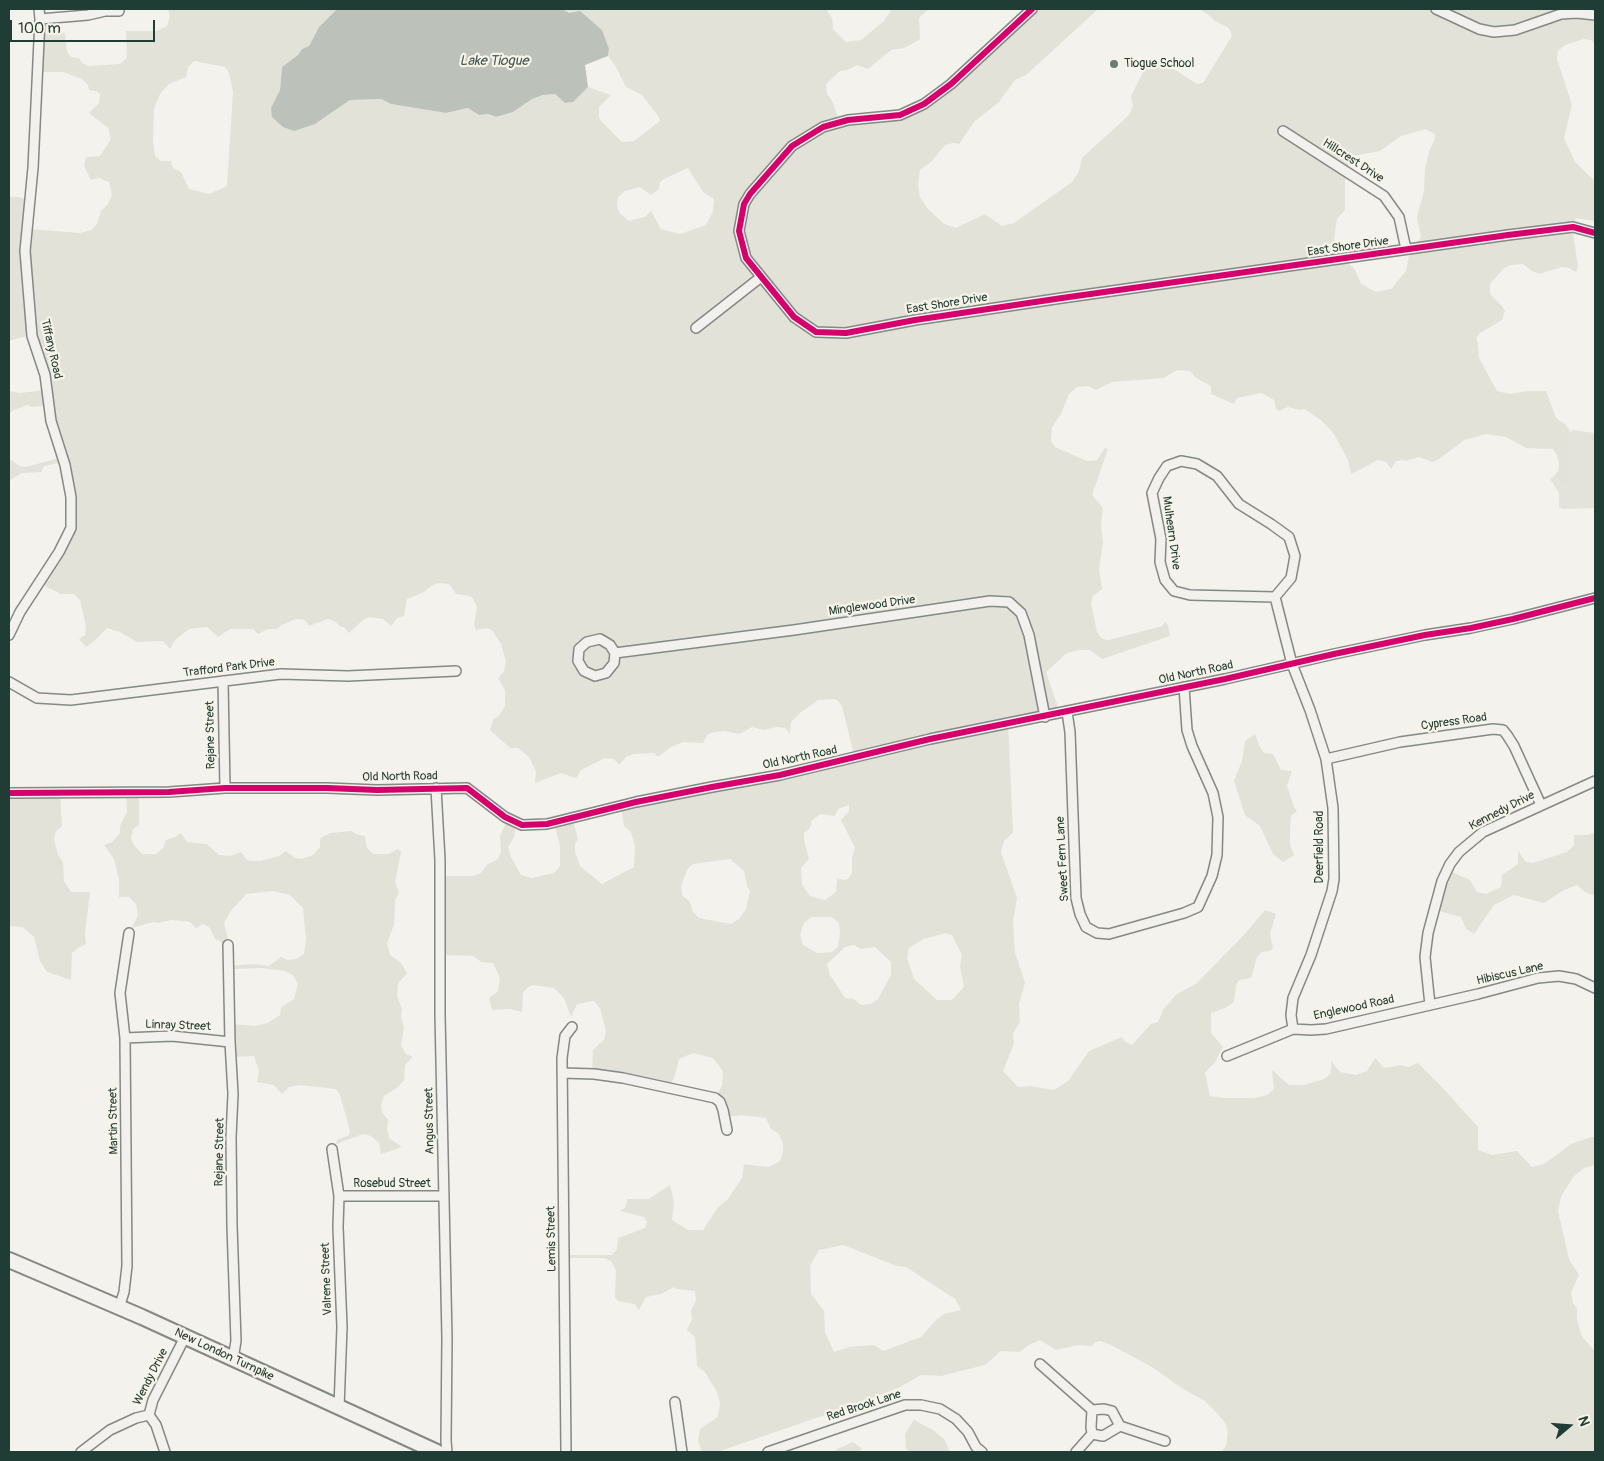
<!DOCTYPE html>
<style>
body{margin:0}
#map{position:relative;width:1604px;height:1461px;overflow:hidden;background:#f4f2ec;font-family:Pangolin,sans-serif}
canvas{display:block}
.frame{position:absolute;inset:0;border:10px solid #1f3d34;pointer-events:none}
.north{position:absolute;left:1544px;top:1401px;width:50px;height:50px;-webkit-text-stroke:4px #f7f3e8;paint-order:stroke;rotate:72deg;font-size:14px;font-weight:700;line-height:20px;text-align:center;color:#1f3d34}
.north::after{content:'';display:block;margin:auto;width:18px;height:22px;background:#1f3d34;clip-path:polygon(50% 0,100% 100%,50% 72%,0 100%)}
.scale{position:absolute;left:10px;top:20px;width:145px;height:22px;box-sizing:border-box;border:2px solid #1f3d34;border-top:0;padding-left:6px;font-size:15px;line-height:18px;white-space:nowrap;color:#1f3d34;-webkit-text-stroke:4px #f7f3e8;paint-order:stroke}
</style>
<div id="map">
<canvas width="1604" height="1461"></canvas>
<div class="frame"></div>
<div class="north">N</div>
<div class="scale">100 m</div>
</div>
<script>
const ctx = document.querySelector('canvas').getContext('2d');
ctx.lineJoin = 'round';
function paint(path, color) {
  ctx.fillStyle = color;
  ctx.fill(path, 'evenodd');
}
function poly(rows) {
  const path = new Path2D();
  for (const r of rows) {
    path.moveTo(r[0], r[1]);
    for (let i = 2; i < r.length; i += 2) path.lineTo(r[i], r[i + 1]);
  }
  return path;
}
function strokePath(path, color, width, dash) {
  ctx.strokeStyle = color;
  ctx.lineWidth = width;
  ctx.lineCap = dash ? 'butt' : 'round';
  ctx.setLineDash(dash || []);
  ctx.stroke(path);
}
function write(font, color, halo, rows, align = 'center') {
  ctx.font = font + ' Pangolin,sans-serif';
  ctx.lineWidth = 4.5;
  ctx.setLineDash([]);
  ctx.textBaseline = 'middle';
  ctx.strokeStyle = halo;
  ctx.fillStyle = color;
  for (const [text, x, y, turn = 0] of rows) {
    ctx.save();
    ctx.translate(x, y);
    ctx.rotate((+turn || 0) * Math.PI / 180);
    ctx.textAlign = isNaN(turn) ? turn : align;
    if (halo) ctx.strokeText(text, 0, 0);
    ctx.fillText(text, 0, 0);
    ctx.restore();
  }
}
paint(poly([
 [1573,430,1595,433,1595,508,1563,509,1559,507,1559,493,1550,479,1554,476,1561,486,1568,433]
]), '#e4e3db');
paint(poly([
 [168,9,337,9,319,27,309,46,302,49,298,55,282,67,280,90,271,108,315,124,350,100,381,99,391,104,446,113,469,108,479,115,489,114,496,117,513,112,532,99,543,95,555,94,565,103,573,102,588,87,611,95,599,107,599,117,601,121,622,142,634,141,660,121,658,116,642,95,626,87,616,67,608,56,609,49,562,9,826,9,832,18,833,29,846,42,861,40,884,21,892,9,929,9,919,18,920,38,919,40,904,48,891,50,868,69,857,65,847,70,840,71,826,84,827,94,832,101,840,122,888,116,925,104,1032,9,1098,9,1026,75,1015,80,999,102,974,122,959,144,953,143,945,145,932,161,920,170,918,186,920,197,927,208,944,224,956,228,985,214,1002,226,1014,223,1072,182,1079,171,1082,158,1129,115,1133,106,1131,96,1145,68,1151,61,1157,58,1197,84,1203,83,1232,36,1229,28,1215,21,1210,16,1199,9,1595,9,1595,44,1591,40,1584,39,1565,45,1558,51,1557,59,1572,105,1564,138,1575,162,1595,181,1595,221,1576,218,1572,226,1578,266,1576,272,1569,268,1561,267,1540,274,1532,271,1523,264,1511,265,1504,268,1490,284,1490,294,1502,306,1505,311,1502,320,1480,333,1476,338,1478,343,1479,358,1497,391,1510,394,1529,391,1546,391,1556,418,1566,425,1570,431,1568,433,1567,485,1561,486,1554,476,1558,471,1559,464,1557,455,1553,449,1526,448,1506,437,1486,434,1464,440,1438,460,1432,462,1419,457,1406,461,1403,460,1396,461,1391,469,1386,462,1378,460,1351,474,1348,460,1334,434,1322,421,1305,409,1299,410,1288,407,1279,411,1276,409,1274,400,1261,393,1237,398,1234,404,1211,394,1211,386,1196,378,1190,371,1177,370,1164,378,1112,382,1096,390,1088,386,1077,387,1069,394,1061,414,1052,427,1051,441,1055,447,1087,461,1097,460,1105,448,1108,449,1092,495,1103,508,1101,524,1103,543,1099,569,1102,589,1093,596,1091,604,1097,632,1102,639,1109,640,1162,626,1165,622,1168,625,1170,636,1102,659,1090,650,1079,650,1067,653,1046,672,1059,710,1008,721,1013,833,1004,841,1001,852,1017,898,1013,922,1015,952,1025,983,1019,1004,1020,1022,1013,1033,1014,1044,1003,1071,1018,1087,1031,1086,1054,1090,1068,1081,1089,1051,1122,1037,1124,1041,1132,1045,1151,1024,1158,1022,1163,1010,1177,994,1196,984,1243,936,1265,910,1276,914,1270,934,1273,948,1270,951,1262,952,1257,957,1251,978,1239,980,1236,985,1234,1002,1225,1008,1211,1013,1211,1033,1223,1047,1215,1062,1205,1073,1210,1096,1225,1098,1254,1098,1267,1095,1274,1089,1272,1070,1289,1085,1304,1085,1324,1079,1331,1073,1331,1061,1340,1072,1356,1075,1367,1071,1375,1058,1384,1068,1401,1065,1408,1067,1418,1063,1440,1085,1478,1127,1478,1150,1492,1155,1517,1151,1532,1167,1544,1164,1571,1144,1591,1137,1595,1137,1595,1165,1584,1168,1573,1177,1561,1197,1558,1211,1569,1259,1579,1275,1571,1293,1573,1303,1577,1308,1577,1320,1582,1337,1595,1351,1595,1452,1221,1452,1226,1446,1228,1432,1225,1423,1217,1413,1205,1401,1183,1389,1152,1367,1111,1345,1100,1341,1095,1342,1092,1346,1078,1345,1056,1350,1040,1340,1029,1345,1020,1352,1001,1351,985,1365,941,1376,921,1375,900,1387,857,1404,717,1452,702,1452,698,1440,700,1429,718,1417,720,1403,717,1392,705,1372,697,1366,695,1337,687,1330,692,1319,691,1310,696,1301,695,1291,676,1289,674,1287,661,1294,646,1297,639,1310,635,1304,618,1301,615,1297,616,1270,611,1261,604,1258,566,1258,567,1255,612,1255,617,1249,618,1238,645,1228,647,1222,644,1217,620,1211,626,1207,627,1199,649,1199,670,1185,674,1202,672,1220,688,1230,703,1230,718,1207,727,1200,742,1178,744,1164,768,1167,780,1161,783,1153,783,1143,779,1134,771,1129,766,1118,741,1115,721,1118,715,1099,722,1085,723,1071,713,1058,693,1053,679,1059,674,1078,669,1087,592,1072,593,1050,604,1040,606,1031,600,1008,594,1001,577,1004,571,1017,564,998,554,988,533,985,527,988,523,993,522,1012,511,1009,492,1010,489,998,498,991,500,978,493,963,481,962,474,956,441,955,441,876,473,876,481,873,488,864,498,859,501,852,500,836,508,818,516,824,514,837,508,847,511,857,521,875,532,878,554,873,560,866,560,846,554,822,572,818,578,839,575,844,575,852,580,866,602,884,634,867,635,846,631,832,624,826,621,807,854,755,842,706,836,699,818,700,800,713,791,722,790,734,785,728,777,727,763,730,752,727,739,734,725,731,715,732,708,734,703,743,683,742,671,747,658,757,654,753,634,754,626,757,619,765,614,759,605,758,581,770,576,778,561,773,535,783,536,771,529,757,518,748,510,748,490,730,494,718,498,717,505,706,505,690,498,678,504,671,506,662,501,644,492,630,486,628,476,630,474,624,477,607,474,600,470,596,456,594,449,584,438,583,430,587,424,592,407,599,404,616,397,618,391,626,383,619,369,617,363,620,349,633,345,628,339,626,336,622,328,619,309,626,305,620,296,619,282,625,277,629,268,629,258,634,253,629,230,629,218,637,207,627,189,629,175,640,170,649,163,641,137,642,120,632,107,628,94,641,86,647,79,639,85,635,86,626,80,600,74,594,61,594,39,583,72,527,63,462,44,466,41,472,22,473,9,481,9,460,13,461,19,466,26,467,63,457,49,405,32,407,27,405,12,411,9,415,9,389,10,391,19,393,47,390,33,334,9,341,9,197,19,197,30,201,29,229,80,233,91,230,97,224,101,211,108,204,112,195,109,182,99,178,91,180,84,166,86,157,100,156,111,139,108,128,89,113,99,103,100,94,96,91,89,90,88,85,82,79,63,72,39,72,41,34,65,33,67,52,71,57,79,58,82,63,88,66,120,64,127,58,126,31,156,31,167,26,170,16],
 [194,61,225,67,229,73,233,92,227,186,209,194,189,189,181,172,173,168,171,161,161,161,155,156,153,140,154,109,160,94,169,84,186,77,188,67],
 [1425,129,1435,134,1435,138,1429,152,1425,170,1424,191,1417,217,1421,237,1409,255,1406,271,1391,289,1376,292,1361,284,1354,268,1345,262,1334,239,1337,219,1345,210,1345,171,1354,156,1380,151,1401,136],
 [688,168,703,192,714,199,713,212,706,225,680,234,661,229,651,211,645,217,629,221,619,213,617,205,618,197,625,191,640,187,651,195,659,189,660,182,666,178],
 [849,805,849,811,841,820,855,848,852,858,852,873,848,879,843,880,837,878,836,892,825,900,810,896,802,885,801,868,809,859,804,840,804,833,810,828,812,820,821,814,835,816,838,809],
 [730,859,744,871,747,886,750,891,746,909,739,919,731,924,699,918,693,912,690,902,682,895,681,886,688,868,693,864],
 [811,917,832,917,839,923,840,932,838,947,832,952,817,953,803,945,800,935,804,923],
 [945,933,952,935,962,955,960,966,964,987,952,1000,937,1000,914,979,907,958,909,948,924,939],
 [854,945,861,949,875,947,891,962,891,975,878,999,871,1004,861,1005,854,999,845,998,830,975,827,964,845,947],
 [843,1245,897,1266,906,1267,955,1299,961,1310,944,1314,936,1320,921,1337,883,1351,874,1345,849,1347,834,1352,825,1332,824,1311,811,1294,810,1266,819,1250],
 [1255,734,1259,745,1264,753,1273,754,1281,770,1292,771,1287,786,1294,807,1297,811,1291,816,1290,829,1290,845,1294,855,1283,862,1273,854,1260,826,1245,815,1234,781,1242,761,1245,741],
 [139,792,139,825,133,829,131,837,133,844,142,854,156,854,163,848,166,840,175,837,181,833,187,842,207,844,219,855,230,856,241,852,246,859,250,861,260,861,279,856,286,851,295,858,302,859,313,855,320,847,320,839,322,837,331,833,351,831,356,834,365,836,367,848,373,854,388,854,398,849,401,852,395,882,399,892,395,901,394,925,387,943,390,955,401,963,407,973,398,983,397,996,402,1009,401,1017,404,1027,401,1045,406,1054,413,1057,405,1065,404,1080,398,1087,384,1096,381,1105,382,1112,388,1120,387,1129,389,1138,402,1147,381,1154,379,1143,371,1136,363,1134,336,1144,337,1140,349,1135,350,1131,340,1095,336,1089,300,1085,289,1087,282,1094,274,1085,257,1082,259,1071,254,1056,232,1057,231,1024,255,1026,268,1023,280,1015,281,1007,294,999,298,984,293,975,285,971,261,968,231,969,230,966,253,964,269,966,281,957,288,960,296,959,304,954,306,939,303,908,290,895,273,891,246,894,230,912,224,923,229,943,228,946,215,939,210,928,203,924,196,928,190,922,172,920,158,923,153,922,132,928,138,915,136,904,129,897,119,897,119,879,114,859,104,845,112,842,120,833,120,826,127,812,126,793],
 [9,793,60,793,62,826,56,831,54,839,58,855,63,862,64,881,71,892,90,892,85,934,86,944,78,948,72,953,71,980,47,972,40,961,34,937,23,927,9,926],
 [1595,832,1595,896,1585,892,1577,885,1564,890,1544,903,1514,895,1494,905,1474,934,1466,929,1461,917,1435,910,1448,870,1470,880,1477,892,1486,894,1501,887,1502,875,1518,864,1518,851,1526,862,1533,863,1567,852,1574,845,1574,835,1588,835],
 [914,1420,933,1430,944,1439,950,1452,910,1452,906,1449,905,1434],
 [853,1442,862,1449,858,1452,834,1452,837,1449]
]), '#e2e2d9');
paint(poly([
 [337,9,562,9,569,13,580,11,602,30,609,49,608,56,585,65,588,87,573,102,565,103,555,94,543,95,532,99,513,112,496,117,489,114,479,115,468,108,446,113,391,104,381,99,350,100,315,124,294,131,283,127,272,117,271,108,280,90,282,67,298,55,302,49,309,46,319,27]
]), '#bcc2b9');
const street = poly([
 [1032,9,951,84,924,104,900,115,848,120,823,127,792,146,750,194,744,204,739,231,746,258,794,317,816,332,846,333,915,320,1062,298,1508,235,1573,227,1595,233],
 [1436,9,1479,29,1494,32,1515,30,1561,14,1577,13,1595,15],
 [40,19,88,15,105,11,119,11],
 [1283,131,1384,196,1399,217,1406,249],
 [696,328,761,277],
 [1181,461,1197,464,1217,476,1239,504,1271,524,1289,537,1295,556,1291,578,1275,597,1190,595,1174,591,1165,580,1160,562,1161,539,1152,493,1159,478,1167,466,1181,461],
 [1275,597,1292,664,1310,710,1326,759,1333,808,1334,879,1332,891,1311,955,1293,998,1291,1015,1293,1029],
 [9,635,20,612,59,552,71,528,71,497,65,465,51,421,45,375,32,336,25,251,33,168,40,19,39,9],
 [615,653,610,645,600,639,587,642,579,649,578,661,584,671,595,676,606,673,614,663,615,653,794,630,990,601,1009,602,1021,613,1029,635,1045,717],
 [223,681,225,788],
 [9,682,37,698,71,700,281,674,348,676,456,671],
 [1067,712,1070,732,1076,898,1080,914,1086,927,1097,933,1109,934,1184,913,1198,907,1212,876,1217,855,1218,817,1213,793,1192,746,1187,730,1184,687],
 [1326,759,1400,742,1493,729,1503,730,1507,735,1514,746,1541,805],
 [436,788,440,860,440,1015,447,1338,446,1441,447,1452],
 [9,793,169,792,225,788,327,788,377,790,467,788,505,817,522,825,547,824,636,802,712,787,780,775,930,739,1225,679,1334,654,1425,635,1471,628,1513,619,1595,598],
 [228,945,230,1042,233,1094,231,1137,232,1226,236,1341,233,1359],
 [1430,1005,1425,957,1428,933,1442,881,1450,864,1459,852,1483,832,1595,781],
 [125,1038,172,1036,230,1042],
 [1227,1056,1293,1029,1311,1030,1326,1029,1478,994,1538,978,1559,976,1576,979,1595,988],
 [562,1073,594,1074,623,1078,715,1098,720,1102,723,1110,727,1130],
 [332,1149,339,1196,338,1227,342,1327,339,1408],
 [339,1196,444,1196],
 [119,1308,124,1292,127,1266,125,1038,120,993,129,933],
 [1040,1364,1092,1410,1104,1409,1112,1411,1120,1426,1103,1436,1092,1434,1091,1427,1092,1410],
 [675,1402,682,1452],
 [149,1415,153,1400,185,1337],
 [149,1415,156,1425,165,1452],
 [1120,1426,1165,1441],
 [81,1452,110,1430,136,1418,149,1415],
 [566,1452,562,1058,565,1036,572,1027],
 [768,1452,905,1405,921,1405,940,1409,956,1419,968,1432,976,1447,982,1452],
 [1076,1452,1092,1434]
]);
const secondary = poly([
 [9,1260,142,1317,437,1452]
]);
strokePath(street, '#848985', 12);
strokePath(secondary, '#848985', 18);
strokePath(street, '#f2f1ed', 9);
strokePath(secondary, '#f2f1ed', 14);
strokePath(poly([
 [1032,9,951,84,924,104,900,115,848,120,823,127,792,146,750,194,744,204,739,231,746,258,794,317,816,332,846,333,915,320,1062,298,1508,235,1573,227,1595,233],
 [9,793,169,792,225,788,327,788,377,790,467,788,505,817,522,825,547,824,636,802,712,787,780,775,930,739,1225,679,1334,654,1425,635,1471,628,1513,619,1595,598]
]), '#d6006c', 6);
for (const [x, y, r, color] of [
 [1114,64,5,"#6a7c74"]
]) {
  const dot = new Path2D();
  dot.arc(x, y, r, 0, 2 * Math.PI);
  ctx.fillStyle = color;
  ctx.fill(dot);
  strokePath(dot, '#f7f3e8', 2);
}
write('12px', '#1f3d34', '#f7f3e8', [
 ["Tiogue School",1124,64]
], 'left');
write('12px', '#1f3d34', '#f7f3e8', [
 ["Hillcrest Drive",1353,161,33],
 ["East Shore Drive",1348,247,-8],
 ["East Shore Drive",947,304,-9],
 ["Tiffany Road",51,349,77],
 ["Mulhearn Drive",1171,533,82],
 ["Minglewood Drive",872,606,-8],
 ["Trafford Park Drive",229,668,-7],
 ["Old North Road",1196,673,-12],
 ["Cypress Road",1454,722,-8],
 ["Rejane Street",211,735,-91],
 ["Old North Road",800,758,-12],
 ["Old North Road",400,777,-1],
 ["Kennedy Drive",1502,811,-27],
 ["Deerfield Road",1320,847,-90],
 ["Sweet Fern Lane",1063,859,-93],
 ["Hibiscus Lane",1510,974,-13],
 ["Englewood Road",1354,1008,-12],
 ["Linray Street",178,1026,2],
 ["Martin Street",114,1121,-91],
 ["Angus Street",430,1121,-91],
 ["Rejane Street",220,1152,-89],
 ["Rosebud Street",392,1184],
 ["Lemis Street",552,1239,-91],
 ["Valrene Street",327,1279,-92],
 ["New London Turnpike",224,1355,25],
 ["Wendy Drive",151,1377,-63],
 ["Red Brook Lane",864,1406,-18]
]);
write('italic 14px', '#405950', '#f7f3e8', [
 ["Lake Tiogue",494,61]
]);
</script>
